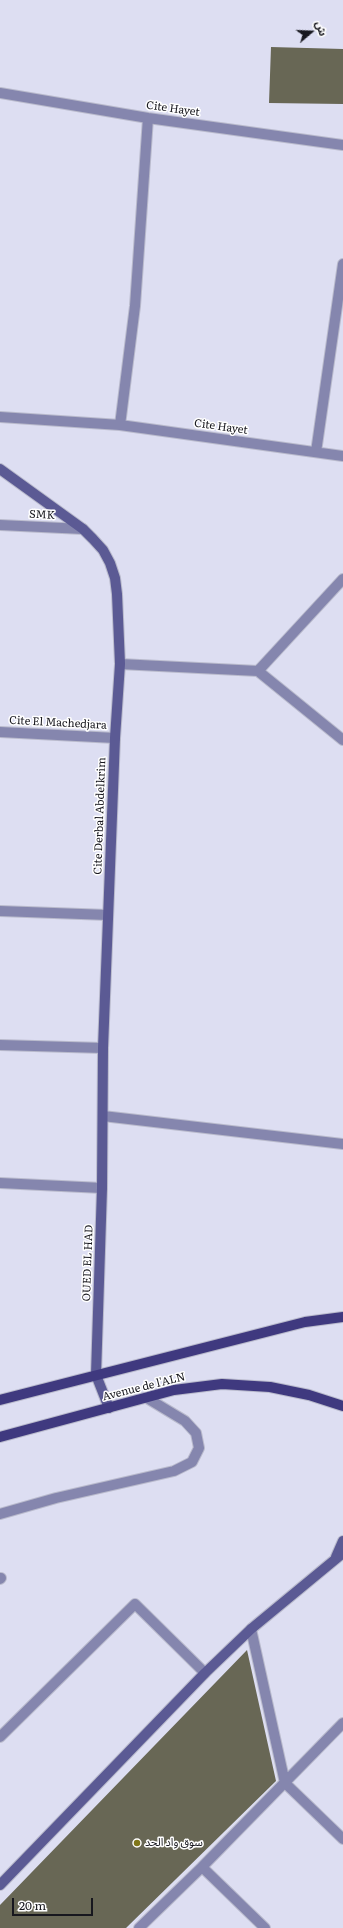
<!DOCTYPE html>
<meta charset="utf-8">
<style>
body{margin:0}
#map{position:relative;width:343px;height:1928px;overflow:hidden;background:#dddef2;font-family:Literata,"Noto Sans Arabic",serif}
canvas{display:block}
.north{position:absolute;left:291px;top:12px;width:40px;height:40px;-webkit-text-stroke:3px #fff;paint-order:stroke;rotate:71deg;font-size:11px;font-weight:700;line-height:16px;text-align:center;color:#17171e}
.north::after{content:'';display:block;margin:auto;width:14px;height:18px;background:#17171e;clip-path:polygon(50% 0,100% 100%,50% 72%,0 100%)}
.scale{position:absolute;left:12px;top:1898px;width:81px;height:18px;box-sizing:border-box;border:2px solid #17171e;border-top:0;padding-left:5px;font-size:12px;line-height:14px;white-space:nowrap;color:#17171e;-webkit-text-stroke:3px #fff;paint-order:stroke}
</style>
<div id="map">
<canvas width="343" height="1928"></canvas>
<div class="north">ش</div>
<div class="scale">20 m</div>
</div>
<script>
const ctx = document.querySelector('canvas').getContext('2d');
ctx.lineJoin = 'round';
function paint(path, color) {
  ctx.fillStyle = color;
  ctx.fill(path, 'evenodd');
}
function poly(rows) {
  const path = new Path2D();
  for (const r of rows) {
    path.moveTo(r[0], r[1]);
    for (let i = 2; i < r.length; i += 2) path.lineTo(r[i], r[i + 1]);
  }
  return path;
}
function strokePath(path, color, width, dash) {
  ctx.strokeStyle = color;
  ctx.lineWidth = width;
  ctx.lineCap = dash ? 'butt' : 'round';
  ctx.setLineDash(dash || []);
  ctx.stroke(path);
}
function write(font, color, halo, rows, align = 'center') {
  ctx.font = font + ' Literata,"Noto Sans Arabic",serif';
  ctx.lineWidth = 3;
  ctx.setLineDash([]);
  ctx.textBaseline = 'middle';
  ctx.strokeStyle = halo;
  ctx.fillStyle = color;
  for (const [text, x, y, turn = 0] of rows) {
    ctx.save();
    ctx.translate(x, y);
    ctx.rotate((+turn || 0) * Math.PI / 180);
    ctx.textAlign = isNaN(turn) ? turn : align;
    if (halo) ctx.strokeText(text, 0, 0);
    ctx.fillText(text, 0, 0);
    ctx.restore();
  }
}
paint(poly([
 [271,47,343,49,343,104,269,103],
 [247,1650,276,1781,126,1928,0,1928,0,1905]
]), '#686755');
const street = poly([
 [0,93,148,118,343,145],
 [0,417,120,425,343,456],
 [120,425,135,306,148,118],
 [316,452,343,264],
 [0,525,83,529],
 [120,664,258,671],
 [258,671,343,579],
 [258,671,343,740],
 [0,732,115,738],
 [0,911,108,915],
 [0,1045,103,1048],
 [103,1116,343,1144],
 [0,1183,102,1188],
 [0,1514,56,1498,174,1471,192,1462,199,1448,196,1433,185,1421,147,1398],
 [0,1579,1,1578],
 [251,1629,285,1783,343,1839],
 [0,1737,135,1604,205,1673],
 [202,1867,265,1928],
 [139,1928,202,1867,343,1723]
]);
const secondary = poly([
 [0,469,83,529,93,539,103,550,110,563,115,578,117,594,120,664,115,738,103,1048,102,1188,96,1375,109,1408],
 [336,1557,343,1541],
 [0,1885,205,1673,251,1629,343,1553]
]);
const primary = poly([
 [0,1400,305,1322,343,1317],
 [0,1437,174,1390,222,1384,270,1387,309,1395,343,1406]
]);
strokePath(street, '#b9bacc', 12);
strokePath(secondary, '#b9bacc', 12);
strokePath(primary, '#b9bacc', 12);
strokePath(street, '#8586ae', 10);
strokePath(secondary, '#5b5a94', 10);
strokePath(primary, '#3f397f', 10);
for (const [x, y, r, color] of [
 [137,1843,4,"#7f7619"]
]) {
  const dot = new Path2D();
  dot.arc(x, y, r, 0, 2 * Math.PI);
  ctx.fillStyle = color;
  ctx.fill(dot);
  strokePath(dot, '#fff', 1.5);
}
write('11px', '#17171e', '#fff', [
 ["Cite Hayet",173,109,8],
 ["Cite Hayet",221,427,8],
 ["SMK",42,515,2],
 ["Cite El Machedjara",58,723,3],
 ["Cite Derbal Abdelkrim",100,816,-88],
 ["OUED EL HAD",88,1263,-88],
 ["Avenue de l'ALN",144,1387,-14]
]);
write('11px', '#17171e', '#fff', [
 ["سوق واد الحد",145,1843]
], 'left');
</script>
